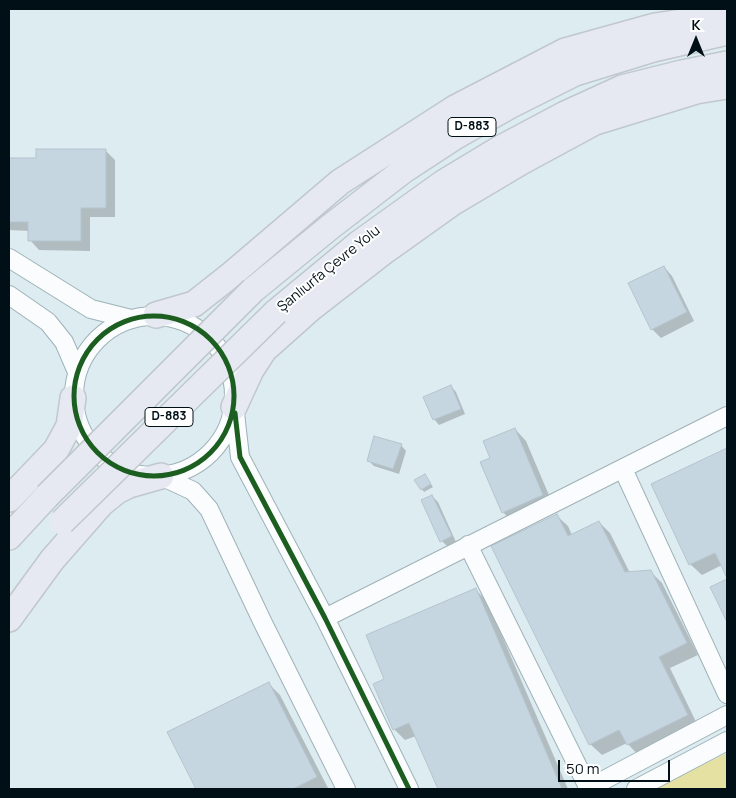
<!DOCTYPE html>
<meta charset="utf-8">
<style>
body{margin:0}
#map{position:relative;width:736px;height:798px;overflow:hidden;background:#ddecf1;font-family:Manrope,sans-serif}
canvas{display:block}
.frame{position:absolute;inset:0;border:10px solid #001016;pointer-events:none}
.north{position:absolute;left:671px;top:15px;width:50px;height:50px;-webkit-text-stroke:4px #fff;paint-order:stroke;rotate:0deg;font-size:14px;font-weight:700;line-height:20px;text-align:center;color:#001016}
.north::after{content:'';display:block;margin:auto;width:18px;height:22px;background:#001016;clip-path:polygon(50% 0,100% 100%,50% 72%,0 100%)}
.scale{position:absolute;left:558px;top:760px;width:112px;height:22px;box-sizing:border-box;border:2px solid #001016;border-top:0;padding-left:6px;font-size:15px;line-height:18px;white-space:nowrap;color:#001016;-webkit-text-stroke:4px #fff;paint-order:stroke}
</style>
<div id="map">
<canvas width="736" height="798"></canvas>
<div class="frame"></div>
<div class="north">K</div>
<div class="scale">50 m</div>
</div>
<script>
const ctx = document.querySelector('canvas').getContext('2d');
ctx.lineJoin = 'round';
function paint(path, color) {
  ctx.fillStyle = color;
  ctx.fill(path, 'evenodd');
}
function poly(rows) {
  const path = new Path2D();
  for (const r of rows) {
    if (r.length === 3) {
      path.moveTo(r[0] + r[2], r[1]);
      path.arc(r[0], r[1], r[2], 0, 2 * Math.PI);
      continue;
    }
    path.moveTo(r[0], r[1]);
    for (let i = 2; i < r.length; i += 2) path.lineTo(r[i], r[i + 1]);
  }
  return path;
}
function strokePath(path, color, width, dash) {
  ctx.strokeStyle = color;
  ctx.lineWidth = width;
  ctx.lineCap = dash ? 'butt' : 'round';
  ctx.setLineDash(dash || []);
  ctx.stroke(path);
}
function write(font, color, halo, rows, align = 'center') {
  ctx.font = font + ' Manrope,sans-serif';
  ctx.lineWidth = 4;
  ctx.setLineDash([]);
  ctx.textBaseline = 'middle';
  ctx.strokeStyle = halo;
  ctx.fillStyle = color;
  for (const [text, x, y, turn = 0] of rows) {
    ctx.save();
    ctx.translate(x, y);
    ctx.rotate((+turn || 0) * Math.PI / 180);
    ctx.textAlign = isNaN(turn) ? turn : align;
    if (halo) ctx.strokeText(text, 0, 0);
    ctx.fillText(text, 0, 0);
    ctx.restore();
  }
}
paint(poly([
 [727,753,727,789,654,789]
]), '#e4e1a3');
paint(poly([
 [105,150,115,160,115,217,90,217,90,251,39,250,30,240,30,231,9,230,9,159,37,159],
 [664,267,672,276,694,321,661,338,652,329],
 [451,386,456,392,465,414,439,425,434,419],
 [515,429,526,441,554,507,514,524,503,512,492,458],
 [401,445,406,451,399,474,374,466,369,461],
 [727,450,727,575,722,565,702,575,690,564,653,485],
 [425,475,433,487,424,492,416,480],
 [432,496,438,502,456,542,447,546,442,541],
 [556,515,568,526,572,535,599,522,610,533,630,573,650,571,662,583,698,655,670,668,698,726,639,756,627,743,602,755,590,744],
 [476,590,487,601,568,789,439,789,416,736,405,740,394,729,386,680],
 [269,684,280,695,328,788,197,789,169,733]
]), '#0003');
const building = poly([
 [36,149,106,149,106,208,81,208,81,241,28,241,28,222,9,222,9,158,36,158,36,149],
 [664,266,687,312,651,330,628,283,664,266],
 [451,385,461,409,433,420,423,397,451,385],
 [515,428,543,495,502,513,480,462,490,458,483,441,515,428],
 [374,436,402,444,393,469,367,461,374,436],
 [727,448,727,578,715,553,689,565,651,484,727,448],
 [425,474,431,484,421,490,414,480,425,474],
 [432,495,452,536,440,542,421,500,432,495],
 [557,514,568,536,599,521,625,572,651,570,687,643,659,657,688,715,627,745,619,730,589,745,491,546,557,514],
 [727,579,727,622,710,587,727,579],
 [476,588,562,789,438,789,409,723,393,730,373,684,384,679,366,635,476,588],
 [269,682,317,777,293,789,196,789,167,732,269,682]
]);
paint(building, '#c6d6e0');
strokePath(building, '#b4c4ce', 1);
const minor = poly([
 [9,258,91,309,131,319],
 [9,295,48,322,64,342,77,372],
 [154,396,80],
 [235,413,240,457,325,618,409,789],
 [623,469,727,694],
 [161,476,193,491,209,509,263,623,346,789],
 [468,545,589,789],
 [325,618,727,416],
 [587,789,727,715],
 [636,789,727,741]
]);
const highway = poly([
 [253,290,330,227,404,170,456,136,511,105,575,73,653,49,727,32],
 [276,312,358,244,443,183,501,148,565,114,622,88,682,73,727,64],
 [156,315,194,304,232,274,340,182,455,108,565,51,655,26,727,15],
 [234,407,251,370,264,350,310,309,386,250,452,203,521,162,595,122,696,91,727,86],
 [9,499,56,450,69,426,73,398],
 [9,537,47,496],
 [9,619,52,560,101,504,117,491,129,485,161,476]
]);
strokePath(minor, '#9eb2b8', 20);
strokePath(highway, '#c0c8cc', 28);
strokePath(minor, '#fafcfd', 18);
strokePath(highway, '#e6e9f2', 25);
const highwayBridge = poly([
 [47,496,253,290],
 [62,522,276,312]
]);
strokePath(highwayBridge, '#c0c8cc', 28, []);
strokePath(highwayBridge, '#e6e9f2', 25);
strokePath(poly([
 [154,396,80],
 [235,413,240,457,325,618,409,789]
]), '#1b5e20', 5);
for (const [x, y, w] of [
 [472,127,48],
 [169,417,48]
]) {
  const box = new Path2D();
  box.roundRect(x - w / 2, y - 9.5, w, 19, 4);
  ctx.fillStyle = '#fff';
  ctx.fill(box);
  strokePath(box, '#001016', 1);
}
write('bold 12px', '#001016', null, [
 ["D-883",472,127],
 ["D-883",169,417]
]);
write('14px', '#001016', '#fff', [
 ["Şanlıurfa Çevre Yolu",329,269,-39]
]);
</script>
